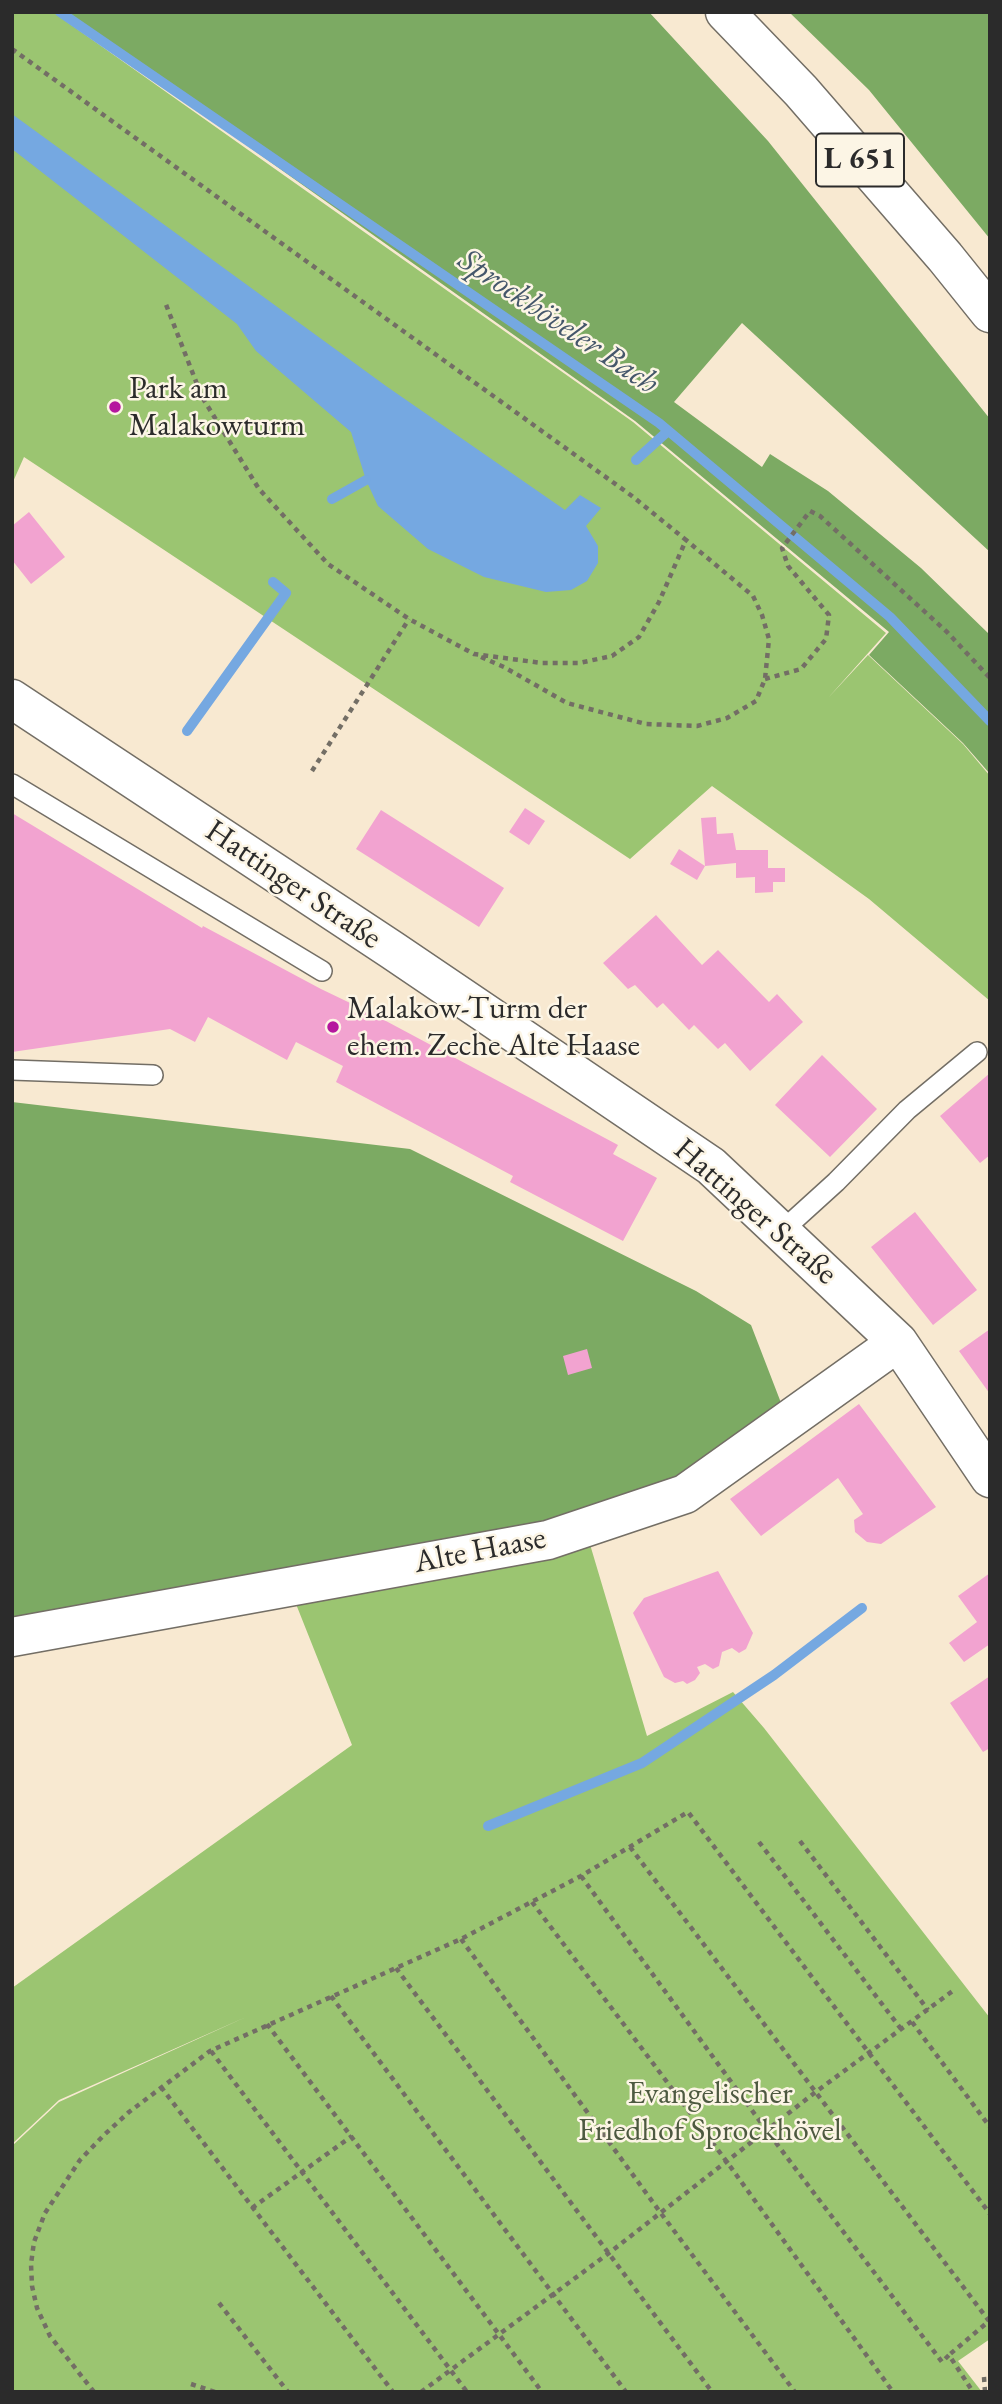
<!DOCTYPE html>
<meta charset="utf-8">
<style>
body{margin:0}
#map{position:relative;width:1002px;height:2404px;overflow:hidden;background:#f8e9d1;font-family:"EB Garamond",serif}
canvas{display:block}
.frame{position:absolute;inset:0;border:14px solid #2b2b2b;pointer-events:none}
</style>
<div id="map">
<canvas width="1002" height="2404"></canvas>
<div class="frame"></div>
</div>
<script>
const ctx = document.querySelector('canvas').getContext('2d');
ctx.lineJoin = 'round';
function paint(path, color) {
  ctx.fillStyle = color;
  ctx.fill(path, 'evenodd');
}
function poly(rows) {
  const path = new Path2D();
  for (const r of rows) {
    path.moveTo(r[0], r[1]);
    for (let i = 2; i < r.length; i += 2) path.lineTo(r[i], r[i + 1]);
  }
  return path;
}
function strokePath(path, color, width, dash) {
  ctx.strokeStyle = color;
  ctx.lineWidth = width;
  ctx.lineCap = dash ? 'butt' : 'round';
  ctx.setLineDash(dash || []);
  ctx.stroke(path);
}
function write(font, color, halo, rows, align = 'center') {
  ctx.font = font + ' "EB Garamond",serif';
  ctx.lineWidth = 5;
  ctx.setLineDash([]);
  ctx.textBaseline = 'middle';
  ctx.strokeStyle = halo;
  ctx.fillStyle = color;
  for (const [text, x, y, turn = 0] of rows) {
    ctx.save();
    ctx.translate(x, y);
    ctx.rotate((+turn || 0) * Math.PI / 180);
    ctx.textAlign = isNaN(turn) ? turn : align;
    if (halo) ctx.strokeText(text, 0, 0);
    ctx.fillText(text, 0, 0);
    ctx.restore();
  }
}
paint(poly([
 [12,12,53,12,633,422,886,633,828,698,868,655,963,744,990,776,990,1001,869,899,712,786,630,859,24,457,12,484],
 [589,1541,647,1736,733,1692,764,1728,990,2018,990,2339,958,2361,982,2392,12,2392,12,2146,59,2102,246,2017,59,2100,12,2144,12,1988,352,1745,294,1599]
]), '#9bc571');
paint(poly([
 [59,12,649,12,768,141,990,419,990,552,742,323,674,402,762,467,770,454,828,491,921,568,990,635,990,774,963,743,869,655,889,632,635,421],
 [789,12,990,12,990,239,869,90],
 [12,1102,410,1149,696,1291,751,1325,783,1408,686,1472,573,1515,16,1622,12,1612]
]), '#7caa63');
paint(poly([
 [12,114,386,386,565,510,580,495,601,508,586,526,598,546,598,563,587,581,571,590,546,592,484,577,428,549,378,506,366,480,351,432,256,351,237,324,12,149]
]), '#75a8e1');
strokePath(poly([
 [60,12,659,423,890,617,990,721],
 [636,460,668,431],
 [332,499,366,480],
 [187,731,286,593,273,582],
 [488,1826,642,1763,774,1675,862,1608]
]), '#75a8e1', 10);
paint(poly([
 [29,512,65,557,31,584,12,560,12,526],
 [525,808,545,821,529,845,509,832],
 [381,810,504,888,479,927,356,849],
 [12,813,202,928,203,926,321,989,371,1013,618,1145,613,1154,657,1178,623,1241,510,1182,513,1176,336,1082,343,1066,296,1042,287,1060,208,1017,195,1042,170,1029,12,1052],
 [716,817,717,834,733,833,736,850,768,850,768,868,785,868,785,882,773,882,773,892,755,893,755,877,736,878,736,863,705,866,701,818],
 [679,849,705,866,697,880,670,864],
 [656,915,702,965,718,950,769,1002,777,994,803,1022,750,1071,725,1043,718,1049,694,1025,689,1030,663,1003,657,1008,635,985,628,989,603,963],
 [822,1055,877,1109,830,1157,775,1105],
 [990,1073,990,1155,980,1163,940,1116],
 [915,1212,977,1290,933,1325,871,1247],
 [990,1329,990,1394,959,1351],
 [587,1349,592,1368,568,1375,563,1356],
 [859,1404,936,1507,881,1544,867,1542,855,1532,854,1520,863,1514,838,1478,761,1536,730,1499],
 [718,1571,753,1633,746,1649,739,1653,732,1648,722,1652,719,1666,713,1669,705,1664,697,1667,700,1673,695,1680,687,1684,683,1681,675,1683,664,1677,633,1613,644,1598],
 [990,1573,990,1644,964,1662,949,1643,977,1622,958,1596],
 [990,1676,990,1748,983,1752,950,1703]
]), '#f2a3d0');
const lane = poly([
 [12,784,322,971],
 [12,1070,153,1075],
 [782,1231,836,1182,907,1110,977,1052]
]);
const street = poly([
 [12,699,392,950,711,1166,898,1342,990,1478],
 [12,1637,548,1540,685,1494,898,1342]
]);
const primary = poly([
 [725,12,801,91,945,257,990,313]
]);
strokePath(lane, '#736e65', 22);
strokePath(street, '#736e65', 41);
strokePath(primary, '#736e65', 41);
strokePath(poly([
 [12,49,632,496,686,540,659,602,639,637,612,656,579,663,542,663,474,654,409,619,328,564,259,489,202,397,165,302],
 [481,657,504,667,567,703,646,724,697,726,727,718,756,701,765,679,769,639,762,615,753,596,686,540],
 [765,679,801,669,826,639,829,615,788,566,782,548,810,511,820,516,947,632,990,678],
 [312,771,409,619],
 [800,1841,928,2010],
 [759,1842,901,2029],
 [630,1847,989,2321,949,2355],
 [581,1876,767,2131,942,2362,949,2355,973,2392],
 [532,1902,727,2162,893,2392],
 [461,1939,660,2212,795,2392],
 [396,1968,712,2392],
 [331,1996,626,2392],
 [912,2022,990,2127],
 [267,2024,542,2392],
 [211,2051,467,2392],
 [161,2087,393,2392],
 [252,2208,352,2136],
 [219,2303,288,2392],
 [984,2377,985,2392],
 [191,2384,215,2392],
 [94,2392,50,2336,37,2308,32,2286,31,2264,34,2242,45,2213,80,2160,104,2135,129,2112,210,2051,461,1939,581,1876,688,1812,990,2214],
 [421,2392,609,2253,817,2091,954,1990]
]), '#736e65', 4.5, [5, 5]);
strokePath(lane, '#fff', 19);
strokePath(street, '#fff', 38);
strokePath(primary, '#fff', 38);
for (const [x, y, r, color] of [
 [115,407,7,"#b5179e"],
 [333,1027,7,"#b5179e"]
]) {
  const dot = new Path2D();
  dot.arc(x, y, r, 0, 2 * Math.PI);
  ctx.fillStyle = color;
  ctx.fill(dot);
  strokePath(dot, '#fcf5e5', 2.5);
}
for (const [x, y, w] of [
 [860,160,88]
]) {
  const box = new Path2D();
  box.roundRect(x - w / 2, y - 26.5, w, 53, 5);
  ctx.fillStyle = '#fcf5e5';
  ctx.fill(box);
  strokePath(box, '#2b2b2b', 2);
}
write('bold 30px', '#2b2b2b', null, [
 ["L 651",860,160]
]);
write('32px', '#2b2b2b', '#fcf5e5', [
 ["Park am",129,389],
 ["Malakowturm",129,426],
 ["Malakow-Turm der",347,1009],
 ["ehem. Zeche Alte Haase",347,1046]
], 'left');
write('32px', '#2b2b2b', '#fcf5e5', [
 ["Hattinger Straße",293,885,34],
 ["Hattinger Straße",755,1212,41],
 ["Alte Haase",480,1551,-11]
]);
write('32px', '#4d5940', '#fcf5e5', [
 ["Evangelischer",710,2094],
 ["Friedhof Sprockhövel",710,2131]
]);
write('italic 33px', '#45576b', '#fcf5e5', [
 ["Sprockhöveler Bach",558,322,34]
]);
</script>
